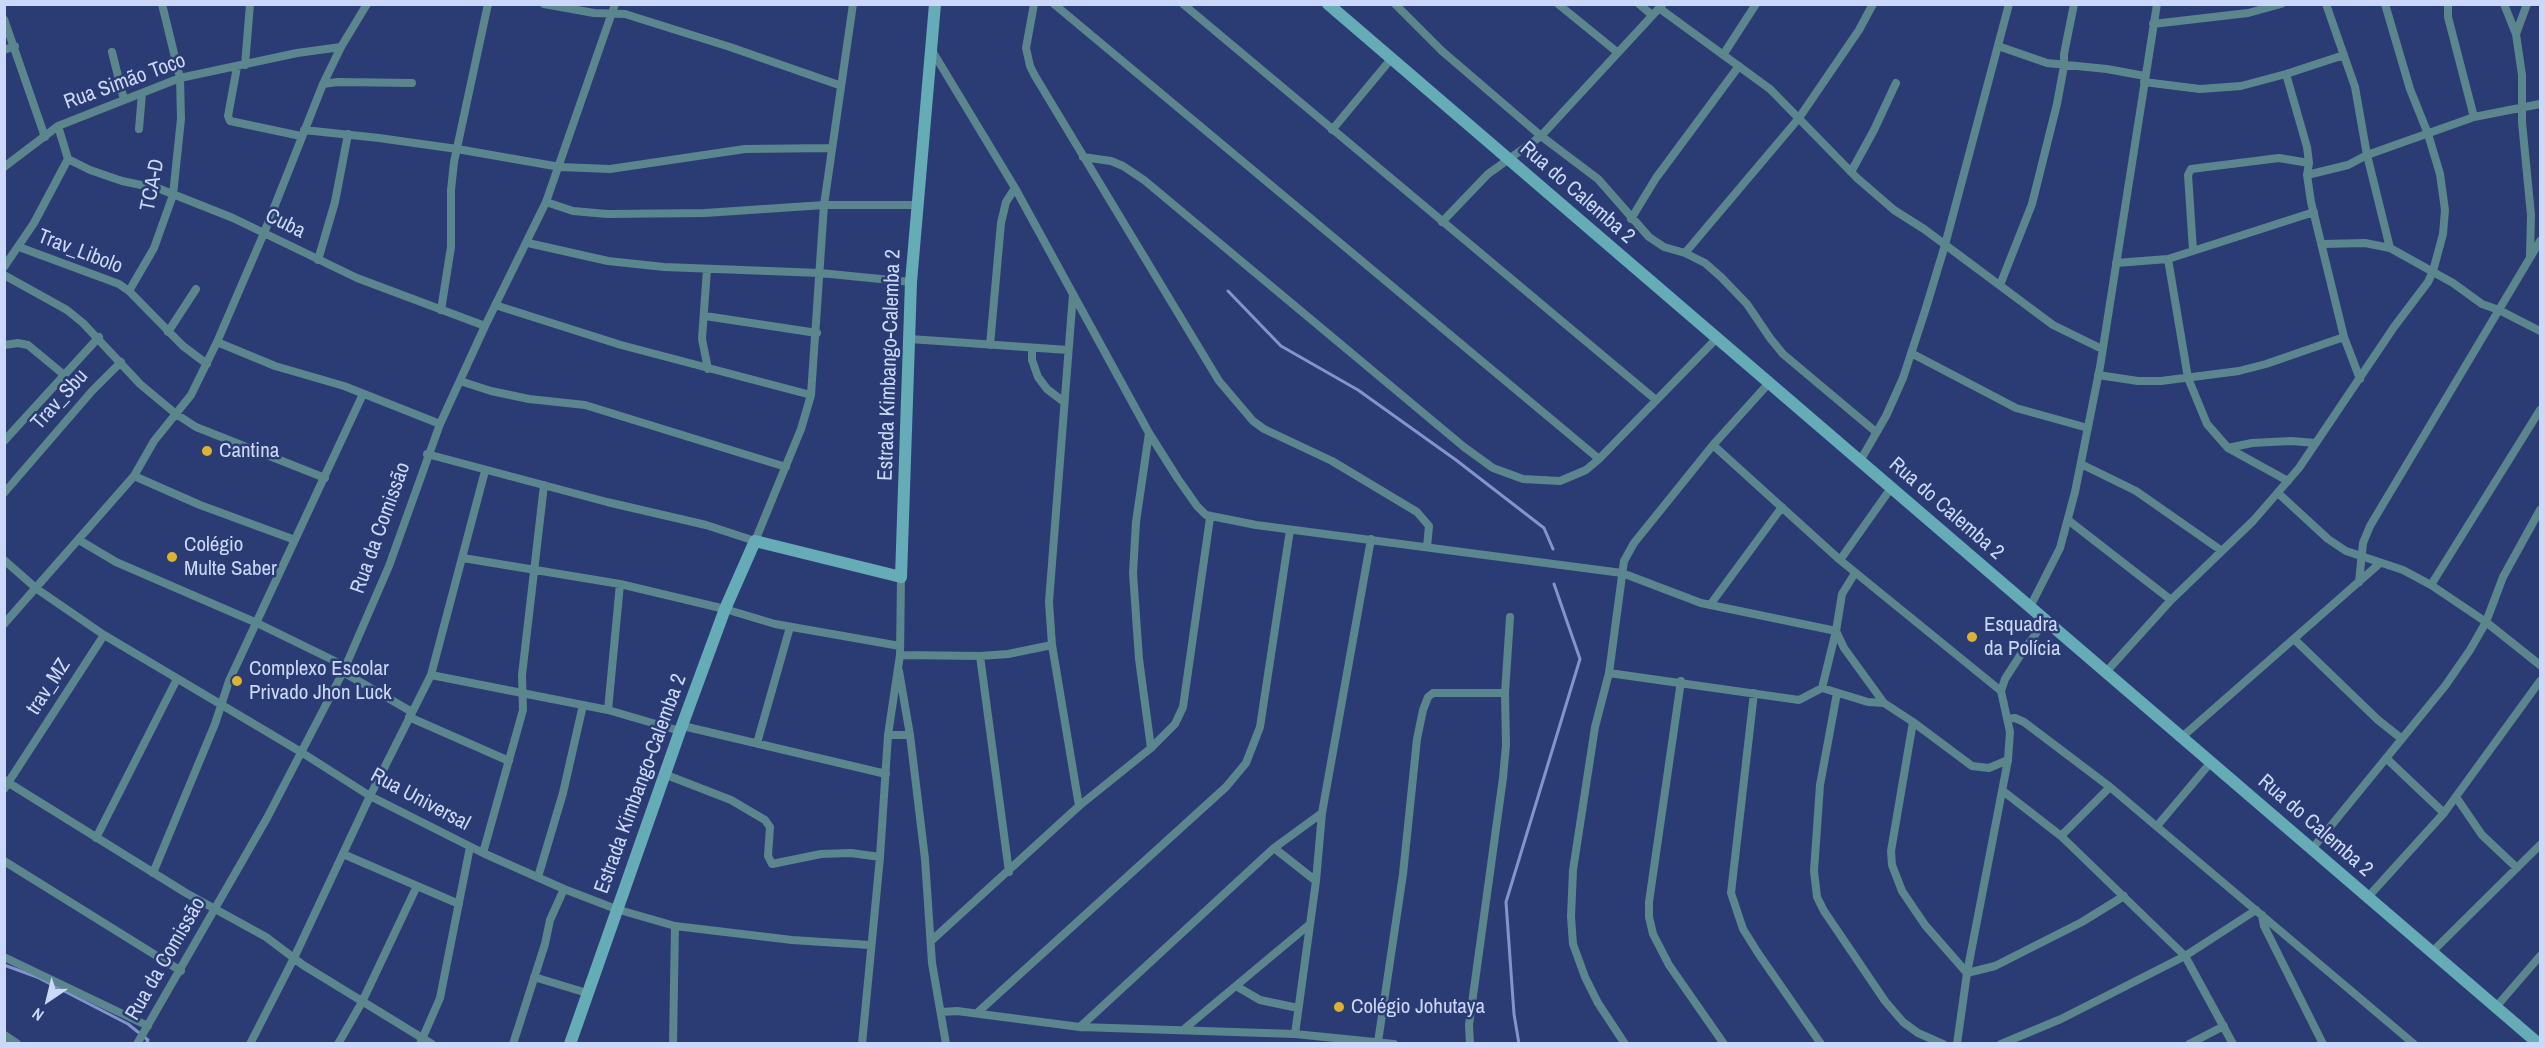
<!DOCTYPE html>
<meta charset="utf-8">
<style>
body{margin:0}
#map{position:relative;width:2545px;height:1048px;overflow:hidden;background:#2b3c74;font-family:"Archivo Narrow",sans-serif}
canvas{display:block}
.frame{position:absolute;inset:0;border:6px solid #cbd8f9;pointer-events:none}
.north{position:absolute;left:18px;top:970px;width:60px;height:60px;-webkit-text-stroke:4px #2b3c74;paint-order:stroke;rotate:215deg;font-size:16px;font-weight:700;line-height:24px;text-align:center;color:#cbd8f9}
.north::after{content:'';display:block;margin:auto;width:21px;height:27px;background:#cbd8f9;clip-path:polygon(50% 0,100% 100%,50% 72%,0 100%)}
</style>
<div id="map">
<canvas width="2545" height="1048"></canvas>
<div class="frame"></div>
<div class="north">N</div>
</div>
<script>
const ctx = document.querySelector('canvas').getContext('2d');
ctx.lineJoin = 'round';
function poly(rows) {
  const path = new Path2D();
  for (const r of rows) {
    path.moveTo(r[0], r[1]);
    for (let i = 2; i < r.length; i += 2) path.lineTo(r[i], r[i + 1]);
  }
  return path;
}
function strokePath(path, color, width, dash) {
  ctx.strokeStyle = color;
  ctx.lineWidth = width;
  ctx.lineCap = dash ? 'butt' : 'round';
  ctx.setLineDash(dash || []);
  ctx.stroke(path);
}
function write(font, color, halo, rows, align = 'center') {
  ctx.font = font + ' "Archivo Narrow",sans-serif';
  ctx.lineWidth = 5;
  ctx.setLineDash([]);
  ctx.textBaseline = 'middle';
  ctx.strokeStyle = halo;
  ctx.fillStyle = color;
  for (const [text, x, y, turn = 0] of rows) {
    ctx.save();
    ctx.translate(x, y);
    ctx.rotate((+turn || 0) * Math.PI / 180);
    ctx.textAlign = isNaN(turn) ? turn : align;
    if (halo) ctx.strokeText(text, 0, 0);
    ctx.fillText(text, 0, 0);
    ctx.restore();
  }
}
strokePath(poly([
 [1228,291,1281,346,1358,390,1456,460,1544,528,1553,549],
 [4,965,37,977,128,1024,148,1040,146,1044],
 [1519,1044,1514,1014,1506,902,1580,659,1554,584]
]), '#8194cd', 3);
strokePath(poly([
 [544,4,594,13,625,14,730,47,839,85],
 [1034,4,1026,48,1030,66,1035,76,1219,381,1253,421,1264,429,1332,461,1417,512,1429,526,1427,547],
 [1054,4,1599,459],
 [1183,4,1656,400],
 [1395,4,1442,51,1541,136,1598,179,1649,237,1664,247,1685,253,1705,263,1721,277,1747,304,1770,338,1783,354,1876,432],
 [1558,4,1617,52],
 [1639,4,1652,15],
 [2326,4,2355,87,2367,155,2390,248],
 [2448,4,2448,17,2474,117],
 [2504,4,2516,34,2522,75,2522,122,2531,215,2530,256],
 [1659,8,1770,89,1857,178,1894,210,1924,229,2053,325,2102,349],
 [4,19,45,137],
 [2153,24,2248,13,2281,4],
 [2516,34,2527,4],
 [1998,46,2047,63,2107,69,2145,76],
 [931,49,1015,188,1149,433,1178,479,1197,506,1206,515,1256,525,1622,573,1701,603,1836,631],
 [4,50,15,46],
 [112,52,124,100],
 [1723,55,1756,4],
 [245,65,250,4],
 [237,67,228,116,230,121,301,136],
 [2286,74,2307,147,2309,163,2307,175,2311,202,2344,337,2360,379],
 [2144,82,2200,89,2241,86,2286,74,2344,55],
 [323,84,338,82,412,83],
 [139,129,142,93],
 [304,130,379,138,457,149,560,167,610,169,745,149,832,148],
 [1332,130,1391,59],
 [1083,157,1111,161,1123,166,1144,180,1464,447,1493,468,1523,479,1560,481,1586,470,1599,459,1717,338],
 [68,159,90,170,122,181,160,189,233,218,357,278,485,326],
 [4,167,58,126,180,78,297,53,341,47],
 [1851,172,1874,130,1896,83],
 [2307,175,2348,165,2367,155,2474,117,2540,104],
 [546,202,573,211,607,214,705,213,824,205,917,205],
 [1631,219,1656,178,1739,66],
 [1442,222,1488,174,1541,136,1662,5],
 [528,243,608,261,664,267,820,273,911,282],
 [2323,244,2365,243,2390,248,2453,283,2482,304,2499,310,2540,331],
 [19,247,119,284,129,291,183,346,207,364],
 [2193,250,2188,175,2191,169,2279,158,2309,163],
 [1685,253,1799,118,1859,30,1873,4],
 [2168,259,2188,378,2207,424,2228,448,2288,481],
 [318,260,335,202,348,134],
 [2116,263,2168,259,2314,212],
 [4,267,34,223,68,159,58,126],
 [707,269,702,339,708,369],
 [4,275,67,310,83,323,140,384,176,414,196,427,325,478],
 [2000,285,2032,204,2057,104,2064,66,2064,54,2074,4],
 [129,291,154,248,173,195,181,119,180,78,162,4],
 [1073,294,1049,602,1052,645,1079,806],
 [495,305,621,345,811,395],
 [441,310,451,247,451,190,454,162,488,4],
 [705,316,817,333],
 [168,332,196,289],
 [910,339,1068,350],
 [217,342,275,366,344,386,440,424],
 [4,345,18,343,28,345,63,374],
 [990,345,1001,223,1006,202,1015,188],
 [1032,348,1032,360,1038,377,1047,389,1064,402],
 [1911,353,2016,408,2088,428],
 [2098,375,2138,381,2161,381,2239,371,2266,364,2344,337],
 [460,381,491,391,529,399,585,405,786,467],
 [1149,433,1136,522,1133,573,1139,659,1151,748],
 [4,441,99,337],
 [1713,445,1840,560,2001,691],
 [2228,448,2252,443,2291,441,2316,443],
 [427,454,607,502,706,525,755,541,801,429,811,395,824,205,853,4],
 [1860,461,1886,416,1903,378,1925,311,1945,245,2009,4],
 [2081,464,2136,491,2222,551],
 [134,476,200,505,295,540],
 [4,493,92,391,121,362],
 [2278,493,2328,539,2346,551,2403,570,2431,585,2486,622,2540,665],
 [2068,520,2171,600],
 [79,540,116,562,257,623,345,666],
 [463,558,620,584,725,609,775,624,900,646],
 [4,560,37,589,104,635,301,752,370,796,483,853,564,889,616,909,675,926,792,940,870,945],
 [1840,560,1891,488],
 [2359,582,2363,543,2370,526,2540,241],
 [2431,585,2540,410],
 [1710,605,1782,507],
 [2030,607,2060,548,2075,492,2100,367,2157,4],
 [4,624,134,476,154,441,191,395,217,342,264,233,323,84,341,47,367,4],
 [1836,631,1844,648,1884,703],
 [2294,639,2378,720,2402,739],
 [900,655,980,656,1008,654,1052,645],
 [980,656,1009,872],
 [899,671,910,735,925,859,932,963,946,1044],
 [343,672,412,712],
 [2106,672,2171,600,2253,521,2299,468,2394,327,2428,282,2433,271,2443,234,2445,210,2440,174,2428,134,2410,89,2385,4],
 [1609,673,1799,700,1822,688,1836,631,1842,594,1855,573],
 [431,675,608,710,680,731],
 [1681,681,1649,902,1649,917,1653,934,1669,965,1724,1044],
 [1822,688,1868,702,1884,703,1913,722,1972,766,1989,768,2008,760],
 [1754,693,1731,893,1743,929,1758,953,1821,1044],
 [1837,693,1820,785,1814,871,1817,897,1824,911,1885,1001,1903,1022,1918,1033,1943,1044],
 [608,710,620,584],
 [409,717,509,761],
 [2008,719,2015,718,2024,722,2110,787,2414,1044],
 [1913,722,1891,851,1892,865,1902,891,1925,925,1967,973,1995,966,2082,922,2124,896],
 [683,726,886,774],
 [888,735,910,735],
 [2182,737,2379,564],
 [757,743,790,627],
 [2386,758,2444,813],
 [664,774,731,800,765,820,770,827,768,856,772,864,821,854,851,853,880,857],
 [4,780,186,893,266,937,303,965,432,1044],
 [4,789,104,635],
 [2003,791,2061,836,2185,956,2233,1044],
 [2456,797,2482,835,2517,868],
 [2157,826,2211,762],
 [2061,836,2110,787],
 [96,838,177,679],
 [1274,848,1316,881],
 [2312,849,2445,686,2470,650,2486,622,2503,577,2540,510],
 [483,853,523,710,522,675,544,485],
 [343,854,459,904],
 [4,861,181,971],
 [153,873,215,724,229,681,363,394],
 [538,877,563,793,583,705],
 [2368,897,2444,813,2540,681],
 [2262,915,2264,926,2323,1044],
 [931,941,1079,806,1151,748,1175,724,1183,707,1210,518],
 [2432,952,2540,845],
 [4,957,148,1026],
 [534,977,587,993],
 [1236,986,1260,1000,1298,1008],
 [2496,1007,2540,956],
 [942,1012,957,1011,1080,1027,1295,1034,1394,1044],
 [977,1013,1226,787,1246,763,1260,727,1290,530],
 [1080,1027,1274,848,1322,813],
 [1183,1030,1310,924],
 [1295,1034,1316,881,1322,813,1371,539],
 [1378,1042,1403,874,1417,739,1423,710,1428,697,1433,693,1505,693,1510,617],
 [137,1044,267,818,343,672,389,566,440,424,485,326,546,202,615,4],
 [250,1044,294,958,370,796,431,675,485,471],
 [338,1044,362,1002,417,886],
 [420,1044,440,998,470,847],
 [513,1044,545,944,550,920,564,889],
 [673,1044,675,926],
 [862,1044,880,857,888,735,900,655,901,577],
 [1470,1044,1469,1025,1503,778,1506,745,1505,693],
 [1625,1044,1598,1003,1585,977,1573,944,1571,917,1573,870,1595,727,1609,673,1624,561,1634,543,1713,445,1769,383],
 [1957,1044,1967,973,2008,760,2010,732,2001,691,2005,679,2021,654,2046,620],
 [2001,1044,2061,1019,2185,956,2256,910],
 [2189,1044,2224,1026]
]), '#5b868d', 8);
strokePath(poly([
 [4,1036,16,1044]
]), '#5b868d', 10);
strokePath(poly([
 [1328,4,2539,1044],
 [570,1044,680,731,725,609,755,541,901,577,911,282,935,4]
]), '#66acb7', 12);
for (const [x, y, r, color] of [
 [207,451,6,"#dcb233"],
 [172,557,6,"#dcb233"],
 [1972,637,6,"#dcb233"],
 [237,681,6,"#dcb233"],
 [1339,1007,6,"#dcb233"]
]) {
  const dot = new Path2D();
  dot.arc(x, y, r, 0, 2 * Math.PI);
  ctx.fillStyle = color;
  ctx.fill(dot);
  strokePath(dot, '#2b3c74', 2);
}
write('21px', '#cbd8f9', '#2b3c74', [
 ["Rua Simão Toco",125,82,-20],
 ["TCA-D",153,185,-79],
 ["Rua do Calemba 2",1577,193,41],
 ["Cuba",285,224,26],
 ["Trav_Libolo",80,252,21],
 ["Estrada Kimbango-Calemba 2",890,365,-88],
 ["Trav_Sbu",60,400,-48],
 ["Rua do Calemba 2",1946,509,41],
 ["Rua da Comissão",381,528,-70],
 ["trav_MZ",49,687,-57],
 ["Estrada Kimbango-Calemba 2",641,784,-70],
 ["Rua Universal",420,800,28],
 ["Rua do Calemba 2",2315,826,41],
 ["Rua da Comissão",166,959,-60]
]);
write('21px', '#cbd8f9', '#2b3c74', [
 ["Cantina",219,451],
 ["Colégio",184,545],
 ["Multe Saber",184,569],
 ["Esquadra",1984,625],
 ["da Polícia",1984,649],
 ["Complexo Escolar",249,669],
 ["Privado Jhon Luck",249,693],
 ["Colégio Johutaya",1351,1007]
], 'left');
</script>
